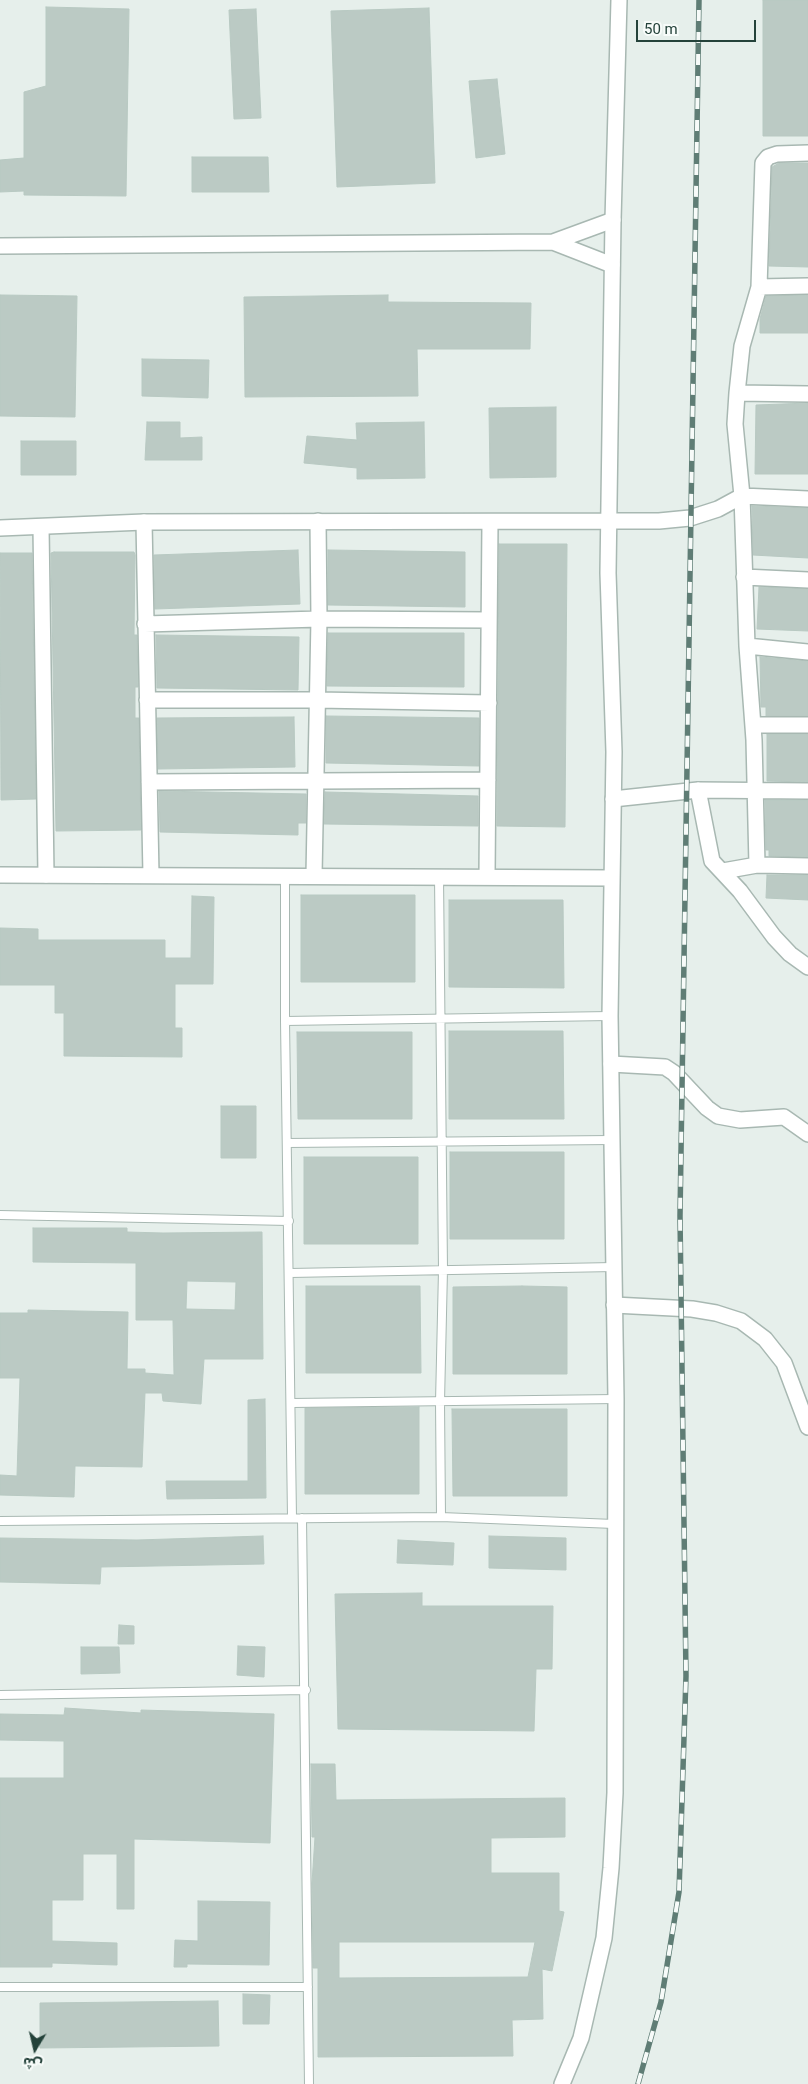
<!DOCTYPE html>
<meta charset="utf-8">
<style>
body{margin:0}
#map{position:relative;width:808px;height:2084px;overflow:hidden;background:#e6efeb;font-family:Roboto,"Noto Sans Arabic",sans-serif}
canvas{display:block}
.north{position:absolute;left:10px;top:2024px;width:50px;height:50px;-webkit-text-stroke:4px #f7fbf9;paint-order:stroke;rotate:189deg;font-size:14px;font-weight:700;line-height:20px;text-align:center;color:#24423a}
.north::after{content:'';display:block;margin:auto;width:18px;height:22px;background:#24423a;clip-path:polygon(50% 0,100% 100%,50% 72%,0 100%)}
.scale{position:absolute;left:636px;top:20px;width:120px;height:22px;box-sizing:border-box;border:2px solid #24423a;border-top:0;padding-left:6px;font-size:15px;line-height:18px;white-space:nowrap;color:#24423a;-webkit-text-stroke:4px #f7fbf9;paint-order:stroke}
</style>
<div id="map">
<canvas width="808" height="2084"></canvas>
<div class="north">ش</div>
<div class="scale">50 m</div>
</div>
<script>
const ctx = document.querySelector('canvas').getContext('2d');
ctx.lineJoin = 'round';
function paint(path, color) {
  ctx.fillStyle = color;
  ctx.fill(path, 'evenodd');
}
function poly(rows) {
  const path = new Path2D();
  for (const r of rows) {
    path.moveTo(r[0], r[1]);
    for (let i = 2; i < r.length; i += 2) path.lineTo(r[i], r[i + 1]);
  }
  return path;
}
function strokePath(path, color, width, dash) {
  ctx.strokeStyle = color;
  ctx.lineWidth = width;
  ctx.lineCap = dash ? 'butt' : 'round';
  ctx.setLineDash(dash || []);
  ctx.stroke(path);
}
const building = poly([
 [763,0,808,0,808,136,763,136,763,0],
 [46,7,129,9,126,196,24,195,24,191,0,192,0,160,24,158,24,92,46,86,46,7],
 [429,8,435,183,337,187,331,11,429,8],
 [256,9,261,118,234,119,229,10,256,9],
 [497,79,505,154,476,158,469,81,497,79],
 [192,157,268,157,269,192,192,192,192,157],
 [779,163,808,163,808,267,769,266,772,167,779,163],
 [0,295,77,296,75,417,0,416,0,295],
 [388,295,388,302,531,303,530,349,417,349,418,396,245,397,244,297,388,295],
 [808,295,808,333,760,333,760,319,766,296,808,295],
 [142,359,209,360,208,398,142,396,142,359],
 [808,403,808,474,755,474,756,405,808,403],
 [556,407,556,477,490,478,489,408,556,407],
 [147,422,180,422,180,438,202,437,202,460,145,460,147,422],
 [424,422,425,478,357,479,357,468,304,463,307,436,357,440,356,423,424,422],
 [21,441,76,441,76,475,21,475,21,441],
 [752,506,808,508,808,558,753,555,752,506],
 [499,544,567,544,565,827,497,826,499,544],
 [298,550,300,604,155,609,154,555,298,550],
 [328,550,465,552,465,607,328,605,328,550],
 [54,552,134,552,135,555,134,635,137,635,138,687,135,687,135,718,139,718,141,830,56,831,51,553,54,552],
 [0,553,32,553,36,799,1,800,0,553],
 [759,587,808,589,808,631,757,629,759,587],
 [328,633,464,633,464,687,327,686,328,633],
 [156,635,299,637,298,690,157,688,156,635],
 [760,657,808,661,808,716,766,716,766,707,761,707,760,657],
 [326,716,479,718,479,766,326,763,326,716],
 [294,717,295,767,158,769,157,718,294,717],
 [767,734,808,734,808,782,767,781,767,734],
 [159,791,306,794,306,823,298,823,298,835,160,832,159,791],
 [325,792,478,796,478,826,324,824,325,792],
 [765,800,808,800,808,857,769,856,769,850,766,850,765,800],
 [767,875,808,875,808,900,766,898,767,875],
 [301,895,415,895,415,982,301,982,301,895],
 [192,896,214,897,213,984,175,984,175,1028,182,1028,182,1057,64,1056,64,1013,55,1013,55,985,0,985,0,928,38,929,38,940,165,940,165,958,191,958,192,896],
 [449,900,563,900,564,988,449,987,449,900],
 [449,1031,563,1031,564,1119,449,1119,449,1031],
 [297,1032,412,1032,412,1119,298,1119,297,1032],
 [221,1106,256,1106,256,1158,221,1158,221,1106],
 [450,1152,564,1152,564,1239,450,1239,450,1152],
 [304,1157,418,1157,418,1244,304,1244,304,1157],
 [33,1228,127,1228,127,1232,163,1233,262,1232,263,1359,204,1359,201,1404,163,1401,162,1393,145,1393,142,1467,75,1466,74,1497,0,1495,0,1475,17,1476,20,1378,0,1378,0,1313,28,1313,28,1310,128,1312,127,1369,145,1369,145,1373,174,1375,173,1320,136,1320,136,1263,33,1262,33,1228],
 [187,1281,236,1282,235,1310,186,1309,187,1281],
 [306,1286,420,1286,421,1373,306,1373,306,1286],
 [522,1286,567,1287,567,1374,453,1374,453,1287,522,1286],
 [265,1399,266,1498,167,1499,166,1481,248,1481,248,1400,265,1399],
 [419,1407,419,1494,305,1494,305,1408,419,1407],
 [452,1409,567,1409,567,1496,453,1496,452,1409],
 [263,1536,264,1564,101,1567,100,1584,0,1582,0,1538,137,1540,263,1536],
 [489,1536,566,1538,566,1570,489,1568,489,1536],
 [398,1540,454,1543,453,1565,397,1563,398,1540],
 [422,1593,422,1606,553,1606,552,1669,536,1669,534,1731,338,1729,335,1594,422,1593],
 [119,1625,134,1626,134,1644,118,1644,119,1625],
 [238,1646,265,1647,264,1677,237,1675,238,1646],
 [81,1647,119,1647,120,1673,81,1674,81,1647],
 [65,1708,141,1713,141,1710,274,1714,270,1843,134,1839,134,1909,117,1909,117,1854,83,1854,83,1900,52,1900,52,1941,117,1943,117,1965,52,1963,52,1967,0,1967,0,1778,64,1778,64,1741,0,1740,0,1714,64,1715,65,1708],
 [311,1764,335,1764,336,1800,565,1798,565,1837,491,1838,491,1873,559,1873,559,1911,564,1912,552,1971,542,1969,543,2019,512,2020,513,2056,318,2057,318,1968,313,1968,312,1883,315,1837,312,1837,311,1764],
 [339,1942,535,1942,528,1977,339,1978,339,1942],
 [198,1901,270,1902,269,1965,187,1964,187,1967,174,1967,175,1940,198,1941,198,1901],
 [243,1994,270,1995,269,2024,243,2024,243,1994],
 [218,2001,219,2046,40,2048,40,2003,218,2001]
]);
paint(building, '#bbcac4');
strokePath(building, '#b8c9c2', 1);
const service = poly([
 [285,876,285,1021,292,1517],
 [439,876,443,1270,440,1402,441,1517],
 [285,1021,610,1016],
 [287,1143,612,1140],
 [0,1215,289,1221],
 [290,1273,614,1267],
 [292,1403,616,1399],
 [302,1518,309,2084],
 [0,1521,441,1517,614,1524],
 [0,1695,306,1690],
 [0,1987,308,1987]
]);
const minor = poly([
 [553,242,612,265],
 [0,246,553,242,613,220],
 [759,287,808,286],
 [737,393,808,394],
 [608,521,659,521,690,518,718,509,742,496,808,499],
 [144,522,151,875],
 [41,527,46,875],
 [744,577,808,580],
 [145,624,319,619,489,620],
 [747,646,808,652],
 [147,700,317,700,489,703],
 [753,725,808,725],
 [149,782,488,780],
 [698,790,712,861,740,891,774,937,790,954,808,967],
 [613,799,698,790,808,791],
 [757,865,754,740,747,646,742,496,735,424,737,393,742,346,759,287,763,163,768,157,777,154,808,153],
 [723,871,757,865,808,866],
 [314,875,319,619,318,521],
 [487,875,490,522],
 [611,1064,665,1067,674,1073,707,1108,718,1116,740,1120,784,1117,808,1134],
 [614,1305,692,1309,716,1313,741,1321,765,1339,784,1363,808,1427]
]);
const tertiary = poly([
 [0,528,144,522,608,521],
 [0,875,612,878],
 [562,2084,581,2038,604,1938,611,1868,615,1793,616,1399,610,1016,614,752,608,573,613,220,619,0]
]);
strokePath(service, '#a8b8b2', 10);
strokePath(minor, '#a8b8b2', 18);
strokePath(tertiary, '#a8b8b2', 18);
strokePath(service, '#fff', 8);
strokePath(minor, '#fff', 15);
strokePath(tertiary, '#fff', 15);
const rail = poly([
 [638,2084,661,2002,679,1892,686,1676,680,1216,699,0]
]);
strokePath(rail, '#5f7d75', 5.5);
strokePath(rail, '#f7fbf9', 4, [11]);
</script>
